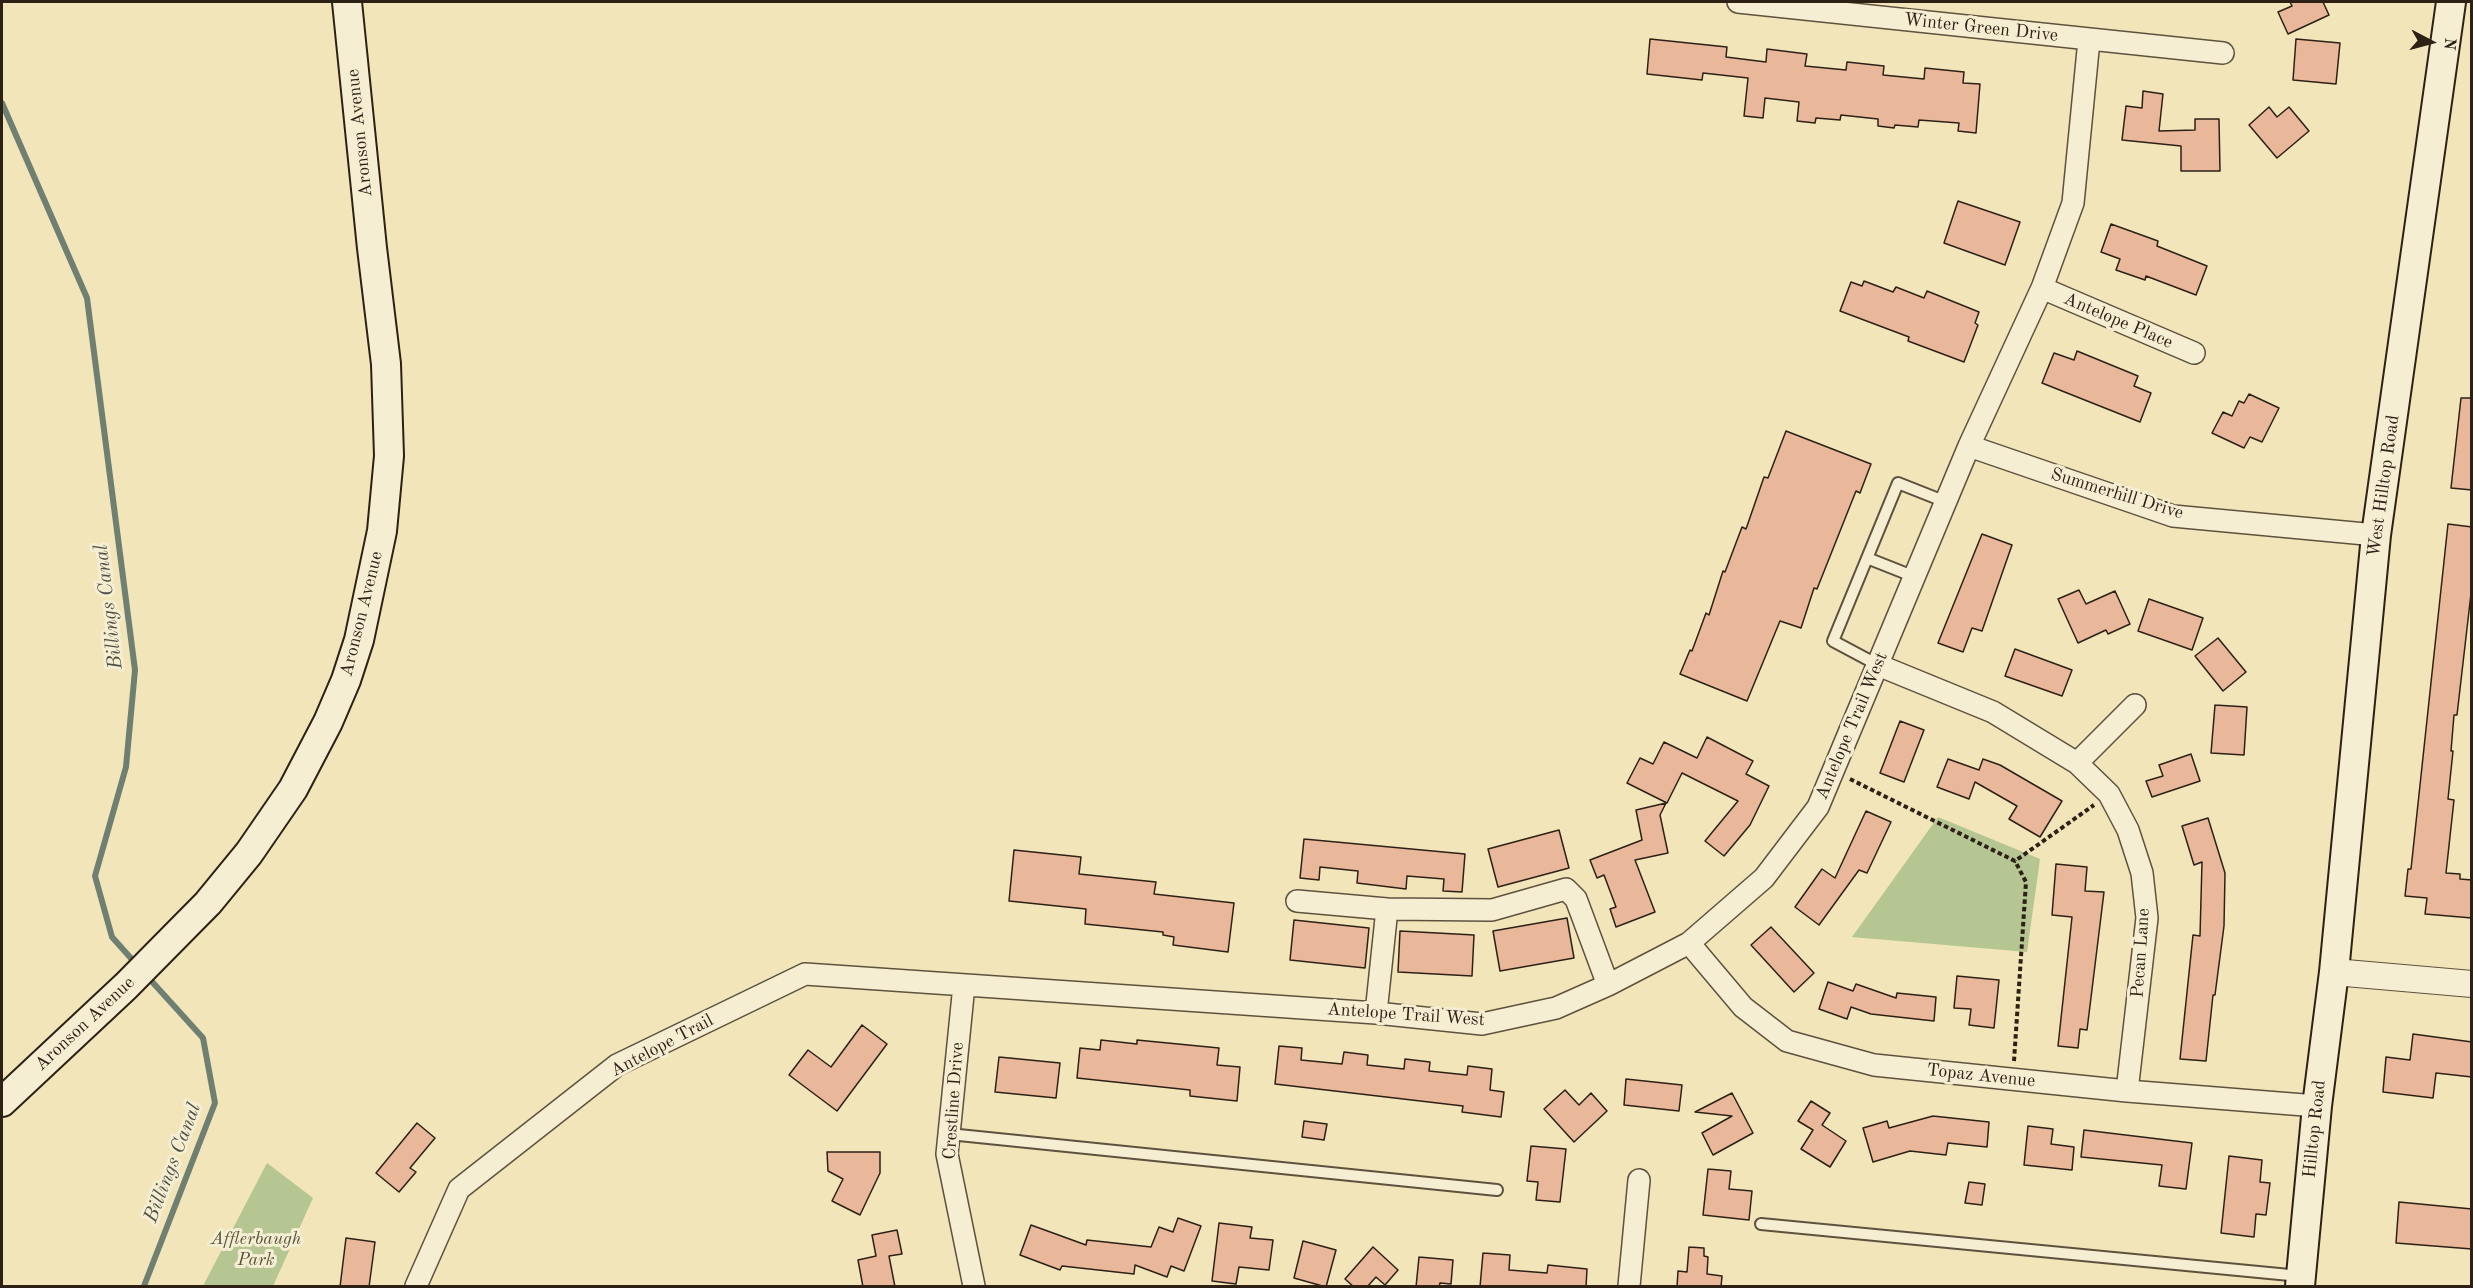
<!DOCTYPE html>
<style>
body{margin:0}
#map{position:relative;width:2473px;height:1288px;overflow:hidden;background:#f1e5b9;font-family:"Old Standard TT",serif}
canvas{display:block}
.frame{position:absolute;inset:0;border:3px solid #2d2116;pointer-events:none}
.north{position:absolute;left:2401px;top:12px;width:60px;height:60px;-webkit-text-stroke:4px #f6eed2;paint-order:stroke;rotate:96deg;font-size:16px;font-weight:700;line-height:24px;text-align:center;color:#2d2116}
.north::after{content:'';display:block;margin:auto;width:21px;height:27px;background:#2d2116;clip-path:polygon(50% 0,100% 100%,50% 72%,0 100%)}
</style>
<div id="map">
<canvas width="2473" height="1288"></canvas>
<div class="frame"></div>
<div class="north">N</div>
</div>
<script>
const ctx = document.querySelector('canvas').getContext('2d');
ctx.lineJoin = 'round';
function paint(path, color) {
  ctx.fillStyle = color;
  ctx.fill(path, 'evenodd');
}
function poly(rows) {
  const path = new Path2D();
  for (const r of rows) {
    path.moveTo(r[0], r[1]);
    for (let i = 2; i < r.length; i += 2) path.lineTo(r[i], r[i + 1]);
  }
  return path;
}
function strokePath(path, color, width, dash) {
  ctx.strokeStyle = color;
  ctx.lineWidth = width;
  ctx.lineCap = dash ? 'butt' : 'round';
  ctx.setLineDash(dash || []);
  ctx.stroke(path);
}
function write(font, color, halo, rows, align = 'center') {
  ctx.font = font + ' "Old Standard TT",serif';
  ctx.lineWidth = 6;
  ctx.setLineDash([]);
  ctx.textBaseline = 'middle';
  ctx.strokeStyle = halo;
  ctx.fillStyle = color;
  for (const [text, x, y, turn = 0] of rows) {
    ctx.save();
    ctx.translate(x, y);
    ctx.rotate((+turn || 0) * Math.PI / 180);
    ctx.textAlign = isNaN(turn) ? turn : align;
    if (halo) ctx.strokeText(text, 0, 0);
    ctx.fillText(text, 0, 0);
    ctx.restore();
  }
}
paint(poly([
 [1938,817,2040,859,2027,952,1852,937],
 [267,1163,313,1198,273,1286,203,1286]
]), '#b5c693');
strokePath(poly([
 [2,103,87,298,135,670,126,767,95,876,112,937,137,965],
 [144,1286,215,1103,203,1038,146,975]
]), '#6f8072', 6);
const building = poly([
 [2290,2,2323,2,2329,15,2288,34,2278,12,2292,6,2290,2],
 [1650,39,1727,47,1726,57,1766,62,1767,49,1807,54,1805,66,1846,70,1847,62,1884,66,1883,75,1924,79,1925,68,1964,72,1963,83,1980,84,1976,133,1958,131,1959,123,1919,120,1918,127,1895,125,1894,128,1878,126,1878,119,1841,115,1840,120,1816,118,1815,123,1797,121,1799,102,1765,98,1763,118,1744,116,1748,78,1703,73,1702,80,1647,74,1650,39],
 [2296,39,2340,43,2336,84,2293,80,2296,39],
 [2143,91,2163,94,2159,131,2195,130,2195,119,2219,119,2220,171,2181,171,2181,146,2122,140,2126,106,2142,108,2143,91],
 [2269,107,2277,117,2289,107,2309,131,2277,158,2249,125,2269,107],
 [1958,201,2020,222,2005,265,1944,243,1958,201],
 [2111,224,2158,241,2157,246,2207,266,2196,295,2146,276,2145,280,2116,270,2120,259,2101,252,2111,224],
 [1864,281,1893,292,1896,287,1924,298,1927,291,1979,312,1975,323,1978,325,1964,362,1908,341,1909,337,1840,311,1851,282,1862,286,1864,281],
 [2077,351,2138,376,2134,386,2151,393,2140,422,2042,383,2054,353,2074,360,2077,351],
 [2249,394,2279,408,2262,442,2250,437,2244,448,2212,433,2223,412,2232,416,2239,401,2244,403,2249,394],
 [2461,398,2472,398,2472,490,2451,488,2461,398],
 [1786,431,1871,464,1860,493,1856,491,1817,589,1814,588,1801,628,1780,621,1747,701,1680,674,1690,650,1692,651,1706,613,1709,615,1723,571,1725,572,1742,527,1746,529,1764,477,1768,478,1786,431],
 [2448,524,2472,527,2472,585,2457,715,2454,715,2451,751,2453,751,2448,799,2454,800,2446,873,2460,874,2460,879,2472,880,2472,918,2425,914,2427,898,2405,896,2408,869,2411,869,2448,524],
 [1982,534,2012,545,1982,631,1972,628,1963,652,1938,643,1982,534],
 [2079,590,2086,604,2115,591,2130,624,2108,634,2106,630,2078,643,2058,599,2079,590],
 [2149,599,2203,618,2192,650,2138,631,2149,599],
 [2218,638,2246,672,2223,691,2195,656,2218,638],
 [2015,649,2072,670,2062,696,2005,676,2015,649],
 [2215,705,2247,707,2244,755,2211,753,2215,705],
 [1900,721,1924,730,1904,782,1880,773,1900,721],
 [1707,737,1753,761,1746,774,1769,786,1750,825,1724,856,1705,841,1738,801,1682,773,1667,803,1627,783,1640,758,1653,764,1664,742,1697,758,1707,737],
 [2191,754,2200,781,2152,797,2146,781,2163,776,2159,765,2191,754],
 [1948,759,1979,770,1983,759,2000,765,2062,801,2040,837,2009,819,2017,806,1975,782,1969,799,1937,787,1948,759],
 [1666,803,1660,815,1668,853,1635,860,1655,912,1616,927,1610,909,1616,907,1604,875,1597,878,1590,860,1642,840,1636,810,1666,803],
 [1866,811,1891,822,1867,873,1859,870,1819,925,1795,907,1822,869,1835,878,1866,811],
 [2208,818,2225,873,2224,926,2215,995,2213,995,2206,1061,2180,1059,2193,935,2200,936,2202,862,2194,865,2182,826,2208,818],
 [1559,830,1569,868,1498,887,1488,849,1559,830],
 [1304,839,1465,854,1462,892,1443,891,1444,879,1407,876,1406,889,1357,883,1358,871,1320,867,1319,880,1300,878,1304,839],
 [1014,850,1081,857,1079,874,1156,882,1154,894,1234,903,1228,952,1173,945,1174,937,1163,935,1163,932,1085,924,1086,909,1009,901,1014,850],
 [2056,864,2087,867,2085,891,2104,892,2087,1030,2080,1029,2078,1048,2058,1046,2072,917,2052,915,2056,864],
 [1567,918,1574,958,1500,971,1493,931,1567,918],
 [1294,920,1369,928,1365,968,1290,960,1294,920],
 [1771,927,1814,973,1794,992,1751,945,1771,927],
 [1400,931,1474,935,1472,976,1398,972,1400,931],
 [1957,976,1999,980,1994,1028,1969,1025,1971,1009,1954,1008,1957,976],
 [1828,982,1853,991,1856,984,1896,998,1897,993,1936,997,1934,1021,1871,1014,1851,1007,1847,1019,1819,1009,1828,982],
 [862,1025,887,1044,837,1111,789,1075,808,1050,831,1067,862,1025],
 [2413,1034,2472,1042,2472,1077,2436,1073,2433,1098,2383,1092,2386,1057,2410,1060,2413,1034],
 [1101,1040,1137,1044,1137,1040,1219,1048,1217,1065,1240,1067,1237,1101,1190,1096,1190,1090,1077,1078,1080,1048,1100,1050,1101,1040],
 [1279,1046,1302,1048,1301,1060,1342,1064,1344,1052,1368,1055,1367,1065,1404,1069,1405,1059,1430,1062,1429,1071,1467,1075,1468,1066,1492,1069,1490,1090,1504,1092,1501,1117,1462,1112,1463,1106,1275,1084,1279,1046],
 [999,1057,1060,1063,1056,1098,995,1092,999,1057],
 [1626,1079,1682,1085,1679,1111,1624,1105,1626,1079],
 [1565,1090,1579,1105,1591,1093,1607,1111,1574,1142,1544,1109,1565,1090],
 [1732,1093,1753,1133,1713,1155,1702,1133,1732,1116,1695,1112,1732,1093],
 [1811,1101,1830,1113,1822,1125,1846,1141,1830,1167,1801,1149,1813,1130,1798,1121,1811,1101],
 [1933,1116,1989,1122,1987,1147,1948,1143,1946,1155,1910,1151,1873,1162,1863,1128,1887,1121,1889,1128,1933,1116],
 [1304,1121,1327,1124,1324,1140,1302,1137,1304,1121],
 [417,1123,435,1138,410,1168,416,1172,399,1192,376,1173,417,1123],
 [2028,1126,2053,1129,2051,1144,2074,1147,2072,1170,2024,1165,2028,1126],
 [2084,1130,2192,1143,2186,1189,2159,1186,2162,1165,2081,1157,2084,1130],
 [1531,1146,1566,1149,1560,1202,1536,1200,1538,1182,1527,1181,1531,1146],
 [827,1152,880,1152,880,1173,860,1215,832,1201,843,1179,828,1171,827,1152],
 [2229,1156,2262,1160,2260,1182,2270,1183,2266,1215,2256,1214,2254,1237,2221,1233,2229,1156],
 [1708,1169,1731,1171,1729,1189,1752,1191,1749,1220,1703,1215,1708,1169],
 [1969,1182,1985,1184,1982,1205,1965,1203,1969,1182],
 [2399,1202,2472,1209,2472,1249,2396,1243,2399,1202],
 [1178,1218,1201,1226,1184,1271,1171,1266,1167,1277,1135,1265,1134,1274,1062,1266,1060,1270,1020,1255,1031,1225,1086,1245,1087,1240,1151,1247,1159,1227,1173,1232,1178,1218],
 [1219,1223,1252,1227,1250,1238,1273,1240,1269,1270,1239,1267,1236,1284,1212,1281,1219,1223],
 [897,1230,902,1254,889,1256,895,1287,863,1287,858,1260,876,1256,872,1235,897,1230],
 [346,1238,375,1242,369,1287,340,1287,346,1238],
 [1303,1241,1336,1250,1326,1287,1294,1278,1303,1241],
 [1373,1247,1398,1270,1385,1285,1376,1277,1367,1287,1354,1287,1345,1279,1373,1247],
 [1689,1247,1704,1248,1704,1256,1708,1257,1707,1274,1722,1276,1721,1287,1677,1287,1678,1271,1687,1272,1689,1247],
 [1483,1253,1510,1255,1509,1270,1547,1273,1548,1265,1587,1269,1586,1287,1480,1287,1483,1253],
 [1419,1257,1453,1260,1451,1284,1440,1283,1439,1287,1416,1287,1419,1257]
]);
paint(building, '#e9b799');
strokePath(building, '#2d2116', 1.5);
const service = poly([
 [1867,558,1915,577],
 [1878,665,1833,641,1898,483,1946,502],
 [949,1134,1497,1190],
 [1761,1224,2300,1276]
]);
const minor = poly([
 [1738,2,2223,53],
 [2042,288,2194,353],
 [1969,446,2173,516,2376,535],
 [1878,665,1993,712,2077,763,2109,794,2128,830,2142,873,2147,918,2127,1091],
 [2077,763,2135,705],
 [1297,901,1387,909,1492,910,1566,889,1576,899,1608,985],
 [1689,943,1743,1007,1787,1041,1874,1065,2127,1091,2317,1106],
 [964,985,947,1154,974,1286],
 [1376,1013,1387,909],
 [416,1286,459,1189,617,1065,805,974,1376,1013,1482,1024,1556,1008,1608,985,1689,943,1764,878,1818,807,1969,446,2042,288,2073,203,2089,40],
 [1629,1286,1639,1180]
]);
const tertiary = poly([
 [2334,972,2472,984]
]);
const secondary = poly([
 [2,1102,126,986,208,903,249,853,293,789,328,722,346,680,359,640,382,531,389,456,386,364,372,248,347,2],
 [2300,1286,2317,1106,2334,972,2376,535,2451,2]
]);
strokePath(service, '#5e523f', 14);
strokePath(minor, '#5e523f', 24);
strokePath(tertiary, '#5e523f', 28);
strokePath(secondary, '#2d2116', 32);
strokePath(poly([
 [1850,779,2015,861,2094,805],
 [2014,1061,2026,882,2015,861]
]), '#2d2116', 4, [4.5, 3]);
strokePath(service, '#f6eed2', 10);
strokePath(minor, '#f6eed2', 21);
strokePath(tertiary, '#f6eed2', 26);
strokePath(secondary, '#f6eed2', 28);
write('18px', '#2d2116', '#f6eed2', [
 ["Winter Green Drive",1981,28,6],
 ["Aronson Avenue",360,133,-96],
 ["Antelope Place",2118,321,23],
 ["West Hilltop Road",2384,486,-82],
 ["Summerhill Drive",2117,494,17],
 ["Aronson Avenue",362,614,-76],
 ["Antelope Trail West",1852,726,-67],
 ["Pecan Lane",2141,953,-86],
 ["Antelope Trail West",1406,1015,4],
 ["Aronson Avenue",85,1024,-43],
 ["Antelope Trail",662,1046,-28],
 ["Topaz Avenue",1981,1076,6],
 ["Crestline Drive",954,1101,-86],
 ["Hilltop Road",2315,1129,-84]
]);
write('italic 18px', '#56533c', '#f6eed2', [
 ["Afflerbaugh",256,1239],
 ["Park",256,1260]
]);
write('italic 20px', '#4e5044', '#f6eed2', [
 ["Billings Canal",109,607,-97],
 ["Billings Canal",173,1163,-69]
]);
</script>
